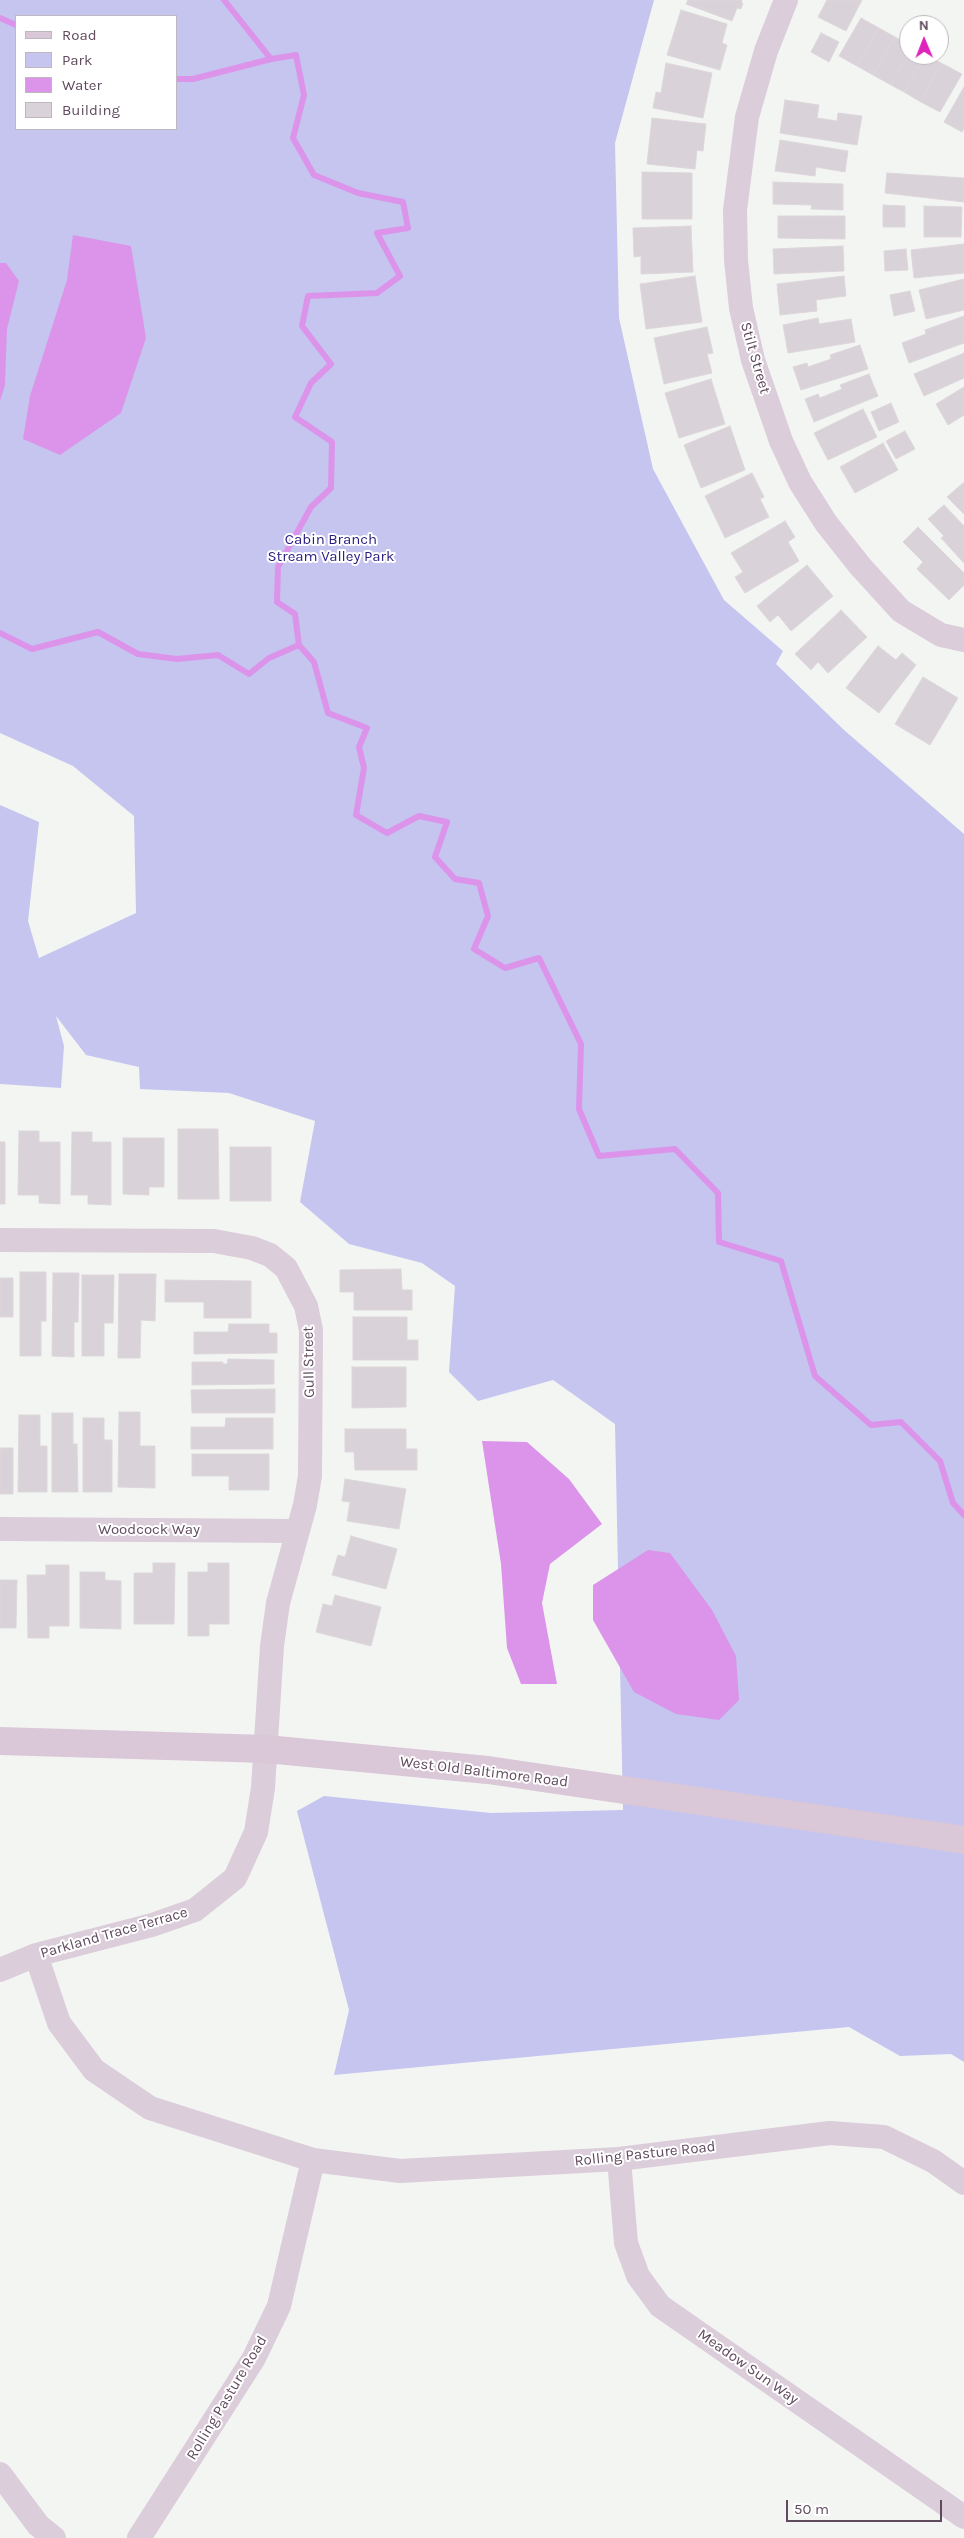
<!DOCTYPE html>
<style>
body{margin:0}
#map{position:relative;width:964px;height:2538px;overflow:hidden;background:#f3f5f3;font-family:Karla,sans-serif}
canvas{display:block}
.legend{position:absolute;left:15px;top:15px;width:162px;height:115px;box-sizing:border-box;background:#fff;border:1px solid #bfb7bf;margin:0;padding:6px 9px;list-style:none;font-size:15px;color:#604b5e}
.legend li{display:flex;align-items:center;gap:10px;height:25px}
.legend b{width:25px;border:1px solid #bfb7bf}
.north{position:absolute;left:899px;top:15px;width:50px;height:50px;box-sizing:border-box;background:#fff;border:1px solid #bfb7bf;border-radius:50%;rotate:359deg;font-size:14px;font-weight:700;line-height:20px;text-align:center;color:#604b5e}
.north::after{content:'';display:block;margin:auto;width:18px;height:22px;background:#df23bb;clip-path:polygon(50% 0,100% 100%,50% 72%,0 100%)}
.scale{position:absolute;left:786px;top:2500px;width:156px;height:22px;box-sizing:border-box;border:2px solid #604b5e;border-top:0;padding-left:6px;font-size:15px;line-height:18px;white-space:nowrap;color:#604b5e;-webkit-text-stroke:4px #fff;paint-order:stroke}
</style>
<div id="map">
<canvas width="964" height="2538"></canvas>
<ul class="legend">
<li><b style="height:6px;background:#dac7d7"></b>Road</li>
<li><b style="height:14px;background:#c5c5ef"></b>Park</li>
<li><b style="height:14px;background:#db94ea"></b>Water</li>
<li><b style="height:14px;background:#d9d2d8"></b>Building</li>
</ul>
<div class="north">N</div>
<div class="scale">50 m</div>
</div>
<script>
const ctx = document.querySelector('canvas').getContext('2d');
ctx.lineJoin = 'round';
function paint(path, color) {
  ctx.fillStyle = color;
  ctx.fill(path, 'evenodd');
}
function poly(rows) {
  const path = new Path2D();
  for (const r of rows) {
    path.moveTo(r[0], r[1]);
    for (let i = 2; i < r.length; i += 2) path.lineTo(r[i], r[i + 1]);
  }
  return path;
}
function strokePath(path, color, width, dash) {
  ctx.strokeStyle = color;
  ctx.lineWidth = width;
  ctx.lineCap = dash ? 'butt' : 'round';
  ctx.setLineDash(dash || []);
  ctx.stroke(path);
}
function write(font, color, halo, rows, align = 'center') {
  ctx.font = font + ' Karla,sans-serif';
  ctx.lineWidth = 4;
  ctx.setLineDash([]);
  ctx.textBaseline = 'middle';
  ctx.strokeStyle = halo;
  ctx.fillStyle = color;
  for (const [text, x, y, turn = 0] of rows) {
    ctx.save();
    ctx.translate(x, y);
    ctx.rotate((+turn || 0) * Math.PI / 180);
    ctx.textAlign = isNaN(turn) ? turn : align;
    if (halo) ctx.strokeText(text, 0, 0);
    ctx.fillText(text, 0, 0);
    ctx.restore();
  }
}
paint(poly([
 [0,0,654,0,615,143,619,318,653,469,724,600,783,651,776,664,844,730,964,834,964,2062,951,2054,900,2056,849,2027,334,2075,349,2010,297,1811,324,1796,491,1813,623,1810,615,1424,553,1380,478,1401,449,1372,455,1286,422,1263,349,1244,300,1202,315,1121,229,1093,140,1089,139,1067,86,1055,56,1016,64,1046,61,1088,0,1084,0,805,39,822,28,921,39,958,136,913,134,816,73,766,0,733],
 [16,16,176,16,176,129,16,129]
]), '#c5c5ef');
paint(poly([
 [73,235,131,246,146,338,121,413,60,455,23,439,30,396,67,280],
 [0,263,6,263,19,281,7,329,5,385,0,401],
 [482,1441,527,1442,569,1479,602,1524,550,1564,542,1603,557,1684,521,1684,507,1648,501,1564],
 [648,1550,670,1553,712,1610,736,1656,739,1700,719,1720,676,1714,634,1692,593,1620,593,1585]
]), '#db94ea');
strokePath(poly([
 [224,0,271,59,296,55,304,95,293,138,314,175,358,193,403,202,408,228,377,233,400,276,377,293,308,296,302,326,331,364,311,383,295,417,332,442,331,488,311,507,278,567,277,602,295,614,299,645],
 [0,18,16,25],
 [176,79,193,79,271,59],
 [0,633,32,649,98,632,138,654,177,659,218,655,249,674,269,658,299,645,314,662,328,713,367,728,359,747,364,768,356,815,387,833,419,816,447,822,435,857,455,879,479,883,488,916,474,949,505,968,539,958,581,1044,579,1109,599,1156,675,1149,718,1193,719,1242,781,1261,815,1376,871,1425,901,1422,940,1461,953,1503,964,1515]
]), '#db94ea', 6);
const building = poly([
 [688,0,742,0,741,3,743,3,741,9,737,8,732,21,686,4,688,0],
 [827,0,862,0,846,31,818,17,827,0],
 [681,10,727,24,722,43,727,45,720,70,667,55,681,10],
 [861,18,879,28,857,66,839,56,861,18],
 [879,28,895,37,873,75,857,66,879,28],
 [821,33,839,42,829,62,811,52,821,33],
 [895,37,909,45,909,54,891,85,873,75,895,37],
 [909,54,925,55,904,92,891,85,909,54],
 [925,55,941,63,921,102,904,92,925,55],
 [666,63,712,73,703,118,653,108,656,92,661,93,666,63],
 [941,63,962,74,940,112,921,102,941,63],
 [964,87,964,128,962,132,944,122,964,87],
 [785,100,819,105,817,118,837,121,838,113,862,116,857,145,780,133,785,100],
 [652,118,706,124,703,151,697,150,695,169,647,164,652,118],
 [780,140,848,151,845,172,816,167,815,176,775,171,780,140],
 [642,172,692,173,692,219,642,219,642,172],
 [887,173,964,178,964,202,885,193,887,173],
 [773,182,843,184,843,210,811,209,812,205,773,204,773,182],
 [883,205,905,206,905,227,883,227,883,205],
 [924,206,962,207,961,237,924,237,924,206],
 [778,216,845,216,845,239,778,238,778,216],
 [691,226,693,272,641,274,641,256,634,257,633,228,691,226],
 [964,244,964,273,914,278,911,250,964,244],
 [843,246,844,271,774,274,773,249,843,246],
 [906,249,908,270,885,271,884,251,906,249],
 [695,276,702,322,646,329,640,284,695,276],
 [844,276,846,296,816,300,817,311,780,315,777,284,844,276],
 [964,279,964,310,926,319,919,290,964,279],
 [910,291,915,311,894,316,890,295,910,291],
 [964,316,964,343,909,363,902,343,926,334,925,330,964,316],
 [818,318,819,324,851,319,855,342,788,353,783,325,818,318],
 [707,327,713,353,707,354,712,373,664,384,654,338,707,327],
 [860,345,868,369,801,390,793,367,807,363,808,367,831,359,830,355,860,345],
 [964,353,964,378,924,396,914,374,964,353],
 [869,374,878,396,814,422,805,399,818,394,820,398,842,389,840,385,869,374],
 [711,379,725,424,679,438,665,393,711,379],
 [964,387,964,415,948,425,936,404,964,387],
 [891,403,899,422,879,431,871,412,891,403],
 [863,409,877,437,828,460,814,433,863,409],
 [730,426,745,470,701,488,684,445,730,426],
 [905,431,915,449,896,459,886,441,905,431],
 [883,443,898,470,855,493,840,467,883,443],
 [752,473,764,497,760,499,769,517,725,538,705,496,752,473],
 [963,483,964,484,964,514,947,497,963,483],
 [944,505,964,526,964,563,941,538,944,536,928,519,944,505],
 [785,521,795,537,788,542,799,561,745,593,735,577,743,572,731,553,785,521],
 [918,527,964,573,964,585,949,600,917,569,923,562,903,542,918,527],
 [807,565,833,596,791,631,778,615,770,622,757,606,807,565],
 [841,610,867,637,828,673,818,662,811,670,795,654,841,610],
 [878,646,896,660,902,653,916,665,879,713,846,688,878,646],
 [923,677,958,698,930,745,895,724,923,677],
 [178,1129,218,1129,219,1199,178,1199,178,1129],
 [19,1131,39,1131,39,1142,60,1142,60,1204,39,1203,39,1195,18,1195,19,1131],
 [72,1132,92,1132,92,1142,111,1142,111,1205,88,1204,88,1195,71,1195,72,1132],
 [123,1138,164,1138,164,1187,149,1187,149,1195,123,1194,123,1138],
 [0,1142,5,1142,5,1204,0,1204,0,1142],
 [230,1147,271,1147,271,1201,230,1201,230,1147],
 [401,1269,402,1290,412,1290,412,1310,354,1310,354,1292,340,1292,340,1270,401,1269],
 [20,1272,46,1272,46,1321,41,1321,41,1356,20,1356,20,1272],
 [53,1273,79,1273,78,1322,74,1322,74,1357,52,1356,53,1273],
 [119,1274,156,1274,155,1321,141,1320,140,1358,118,1358,119,1274],
 [82,1275,114,1275,113,1323,104,1323,104,1356,82,1356,82,1275],
 [0,1278,13,1278,13,1317,0,1317,0,1278],
 [165,1280,251,1281,251,1318,204,1318,204,1302,165,1302,165,1280],
 [353,1317,407,1317,407,1340,418,1340,418,1360,353,1360,353,1317],
 [229,1324,269,1324,269,1333,277,1333,277,1353,194,1354,194,1332,228,1332,229,1324],
 [228,1359,274,1360,274,1384,192,1385,192,1362,223,1362,223,1364,227,1364,228,1359],
 [352,1367,406,1367,406,1407,352,1408,352,1367],
 [275,1389,275,1413,192,1413,191,1390,275,1389],
 [119,1412,140,1412,140,1446,155,1446,155,1488,118,1487,119,1412],
 [52,1413,73,1413,73,1444,77,1444,78,1492,52,1492,52,1413],
 [19,1415,40,1415,40,1446,47,1446,47,1492,18,1492,19,1415],
 [83,1418,104,1418,104,1440,112,1440,112,1492,83,1492,83,1418],
 [226,1418,273,1418,273,1449,191,1449,191,1427,225,1427,226,1418],
 [345,1429,406,1429,406,1449,417,1449,417,1470,355,1470,354,1452,345,1452,345,1429],
 [0,1448,13,1448,13,1494,0,1494,0,1448],
 [192,1454,269,1454,269,1490,229,1490,229,1476,192,1476,192,1454],
 [345,1479,406,1489,399,1529,347,1521,350,1502,342,1501,345,1479],
 [351,1536,397,1549,386,1589,332,1575,338,1555,345,1557,351,1536],
 [153,1563,175,1563,174,1624,134,1624,134,1573,153,1573,153,1563],
 [208,1563,229,1563,229,1624,209,1624,209,1636,188,1636,188,1572,208,1572,208,1563],
 [46,1565,69,1565,69,1626,49,1626,49,1638,28,1638,27,1575,46,1575,46,1565],
 [80,1572,105,1572,105,1580,121,1581,121,1629,80,1628,80,1572],
 [0,1580,17,1580,16,1628,0,1628,0,1580],
 [335,1595,381,1607,371,1646,316,1632,323,1604,332,1606,335,1595]
]);
paint(building, '#d9d2d8');
strokePath(building, '#ddd7db', 1);
strokePath(poly([
 [786,0,766,51,747,117,735,210,736,260,741,308,753,360,781,441,800,482,826,523,860,566,901,611,941,635,964,640],
 [0,1240,214,1241,252,1248,270,1255,286,1268,306,1306,311,1330,310,1476,305,1505,278,1603,272,1646,263,1788,256,1832,235,1878,195,1910,152,1925,36,1955,0,1970],
 [0,1529,298,1531],
 [36,1955,59,2023,94,2070,150,2108,313,2160,400,2171,619,2159,830,2133,884,2137,933,2161,964,2183],
 [619,2159,626,2243,638,2276,660,2306,964,2517],
 [0,2474,38,2525,54,2538],
 [139,2538,254,2358,279,2306,313,2160]
]), '#dbcdda', 24);
strokePath(poly([
 [0,1741,266,1749,488,1770,964,1840]
]), '#dac7d7', 28);
write('15px', '#604b5e', '#fff', [
 ["Stilt Street",755,358,74],
 ["Gull Street",309,1362,-91],
 ["Woodcock Way",149,1530],
 ["West Old Baltimore Road",484,1772,7],
 ["Parkland Trace Terrace",114,1933,-16],
 ["Rolling Pasture Road",645,2154,-6],
 ["Meadow Sun Way",748,2367,35],
 ["Rolling Pasture Road",227,2398,-59]
]);
write('15px', '#281c80', '#fff', [
 ["Cabin Branch",331,540],
 ["Stream Valley Park",331,557]
]);
</script>
